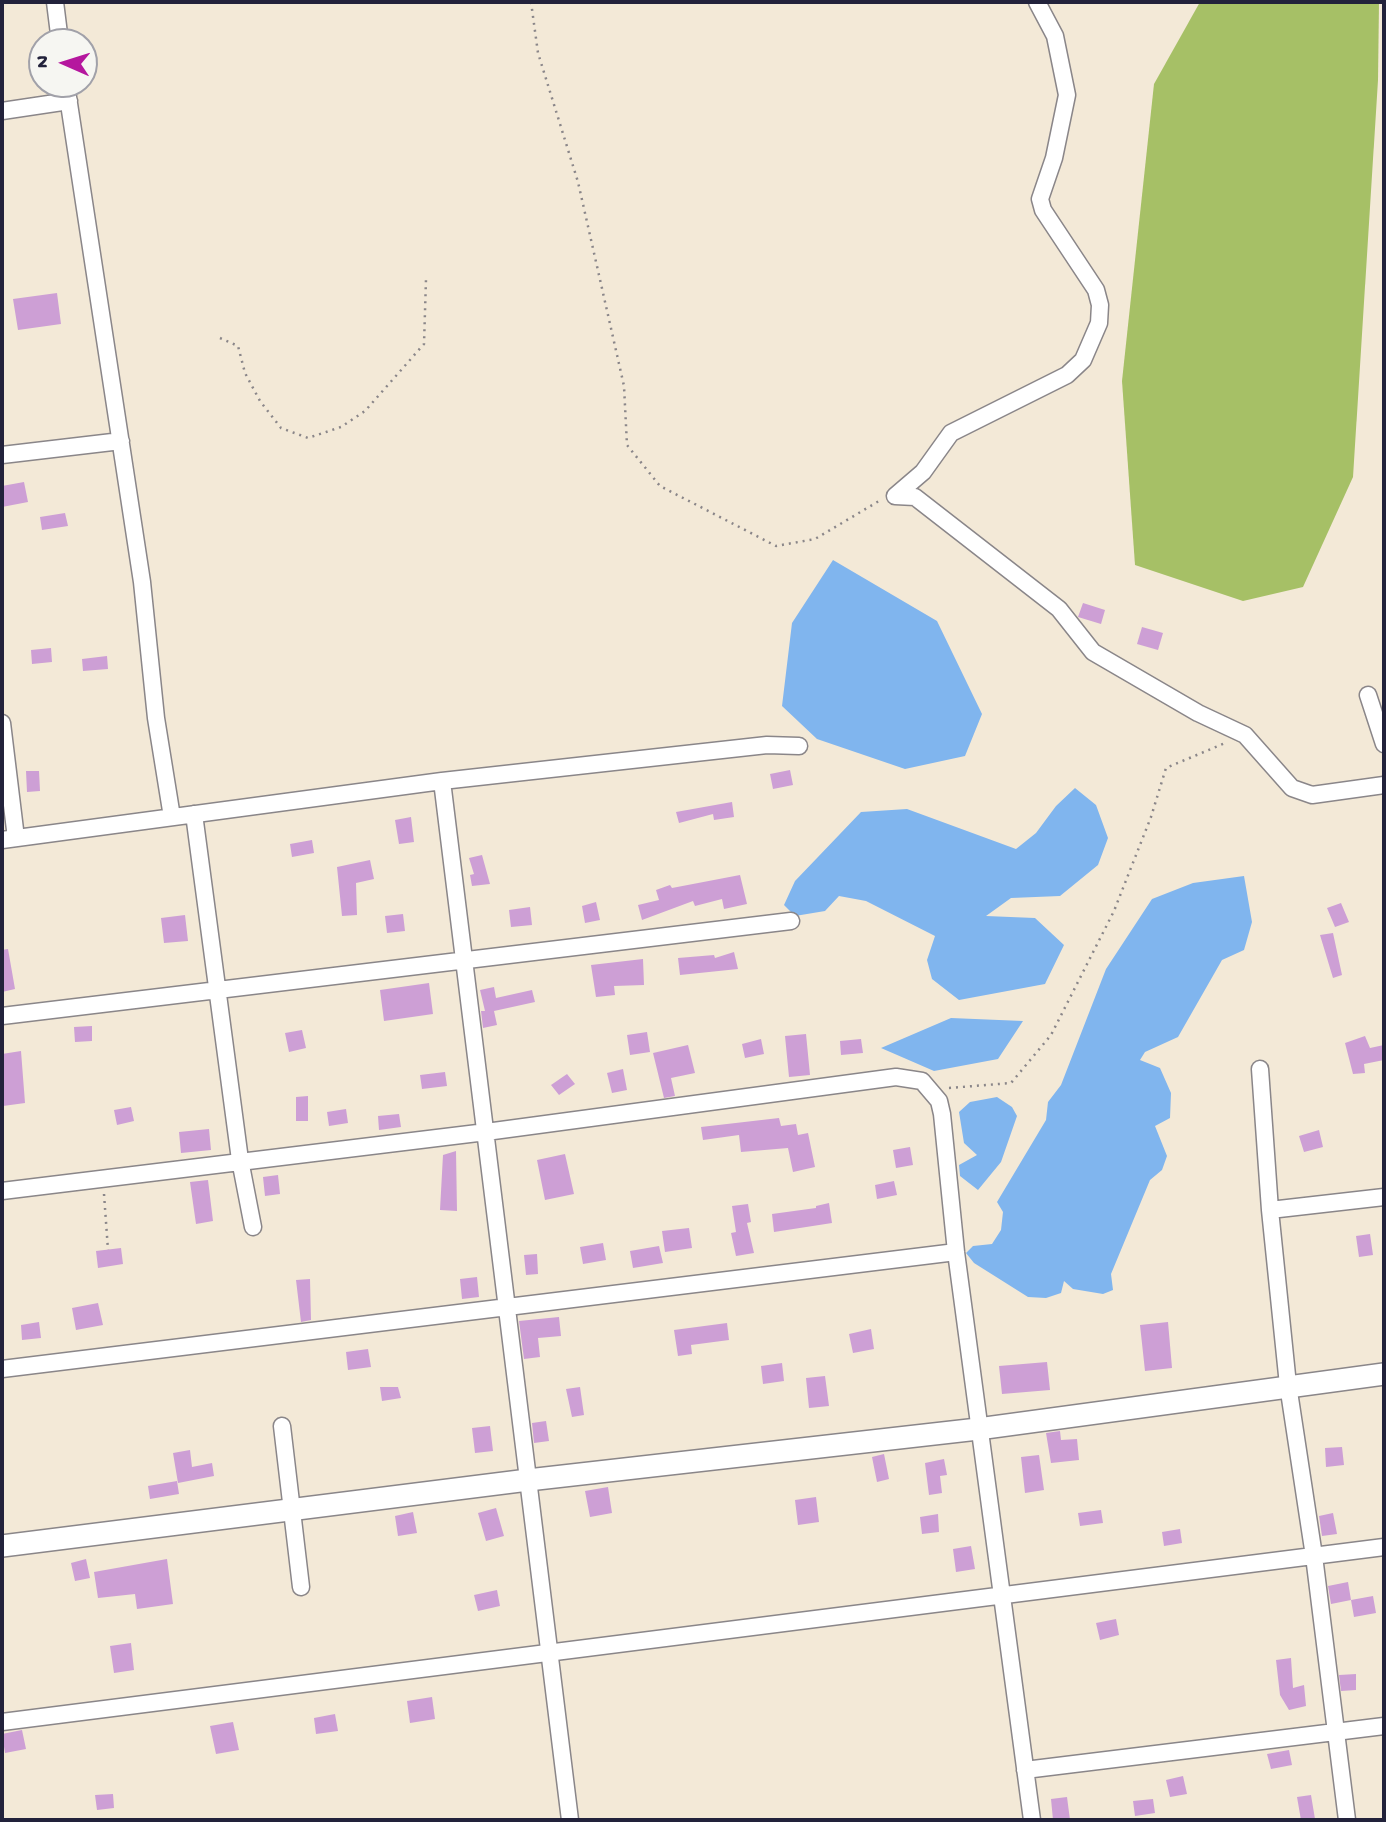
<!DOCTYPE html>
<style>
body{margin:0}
#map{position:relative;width:1386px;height:1822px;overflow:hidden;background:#f3e9d7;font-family:"Gochi Hand",sans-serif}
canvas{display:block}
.frame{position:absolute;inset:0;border:4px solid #22223b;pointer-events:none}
.north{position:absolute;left:28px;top:28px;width:70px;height:70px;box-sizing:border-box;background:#f6f6f2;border:2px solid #a1a1a9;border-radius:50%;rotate:273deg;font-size:19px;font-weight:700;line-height:28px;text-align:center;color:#22223b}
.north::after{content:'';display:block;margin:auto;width:24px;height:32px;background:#b5179e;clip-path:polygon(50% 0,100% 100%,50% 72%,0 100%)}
</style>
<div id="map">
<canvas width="1386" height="1822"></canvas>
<div class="frame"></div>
<div class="north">N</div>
</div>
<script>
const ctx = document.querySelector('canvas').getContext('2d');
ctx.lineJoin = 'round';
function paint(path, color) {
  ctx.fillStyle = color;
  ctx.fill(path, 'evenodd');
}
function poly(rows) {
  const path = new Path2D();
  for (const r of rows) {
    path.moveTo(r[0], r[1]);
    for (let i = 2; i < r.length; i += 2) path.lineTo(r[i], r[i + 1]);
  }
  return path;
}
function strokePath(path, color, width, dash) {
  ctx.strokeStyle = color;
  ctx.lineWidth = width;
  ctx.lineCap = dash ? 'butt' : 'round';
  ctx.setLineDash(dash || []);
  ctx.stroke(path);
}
paint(poly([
 [1200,2,1379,2,1378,80,1353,477,1303,587,1243,601,1135,565,1122,381,1154,84]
]), '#a6c066');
paint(poly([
 [833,560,937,621,982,714,965,756,905,769,817,739,782,706,792,623],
 [1075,788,1096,805,1108,838,1098,865,1060,896,1011,898,986,916,1035,918,1064,945,1045,984,959,1000,932,979,927,960,935,936,866,901,839,896,825,911,795,916,784,905,795,881,861,812,907,809,1016,849,1036,833,1056,806],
 [1244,876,1252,922,1244,950,1222,960,1178,1037,1145,1052,1140,1060,1160,1068,1171,1093,1170,1118,1155,1126,1167,1156,1162,1170,1150,1180,1111,1274,1113,1290,1103,1294,1073,1289,1064,1281,1061,1293,1046,1298,1028,1297,974,1263,966,1253,973,1246,992,1244,1001,1230,1003,1212,997,1202,1046,1120,1048,1102,1061,1085,1106,969,1152,899,1193,883],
 [951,1018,1023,1021,998,1059,934,1071,881,1048],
 [997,1097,1012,1107,1017,1116,1001,1162,978,1190,960,1176,959,1165,977,1155,964,1143,959,1112,970,1102]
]), '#80b5ee');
paint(poly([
 [57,293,61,324,18,330,13,299],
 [24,482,28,502,2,507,2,486],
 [65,513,68,526,42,530,40,517],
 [1083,603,1105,610,1101,624,1078,617],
 [1142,627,1163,633,1158,650,1137,644],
 [51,648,52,662,32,664,31,650],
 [107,656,108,669,83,671,82,659],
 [790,770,793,785,773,789,770,774],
 [26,771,39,771,40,791,27,792],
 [732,802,734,817,714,820,713,814,679,823,676,812],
 [411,817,414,842,399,844,395,820],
 [312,840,314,853,292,857,290,844],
 [482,855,490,884,472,886,470,875,474,874,469,858],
 [370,860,374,879,356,883,357,915,342,916,337,867],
 [740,875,747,904,724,909,722,899,695,906,693,901,642,920,638,905,659,900,656,890,670,885,672,888],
 [596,902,600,920,585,923,582,906],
 [1341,903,1349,922,1335,927,1327,908],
 [530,907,532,925,511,927,509,910],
 [403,914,405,931,387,933,385,916],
 [185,915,188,941,164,943,161,918],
 [1333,933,1342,975,1333,978,1320,935],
 [8,949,15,989,2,992,2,950],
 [734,952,738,969,680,975,678,958,714,955,715,958],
 [643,959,644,985,614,986,615,995,596,997,591,965],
 [429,983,433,1014,384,1021,380,990],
 [494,987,496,998,532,990,535,1002,494,1011,497,1025,483,1028,481,1011,485,1011,480,990],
 [92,1026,92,1041,75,1042,74,1027],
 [302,1030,306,1048,289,1052,285,1033],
 [647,1032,650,1052,630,1055,627,1035],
 [806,1034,810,1075,789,1077,785,1036],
 [1365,1036,1370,1048,1384,1045,1384,1060,1364,1064,1365,1073,1353,1074,1345,1043],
 [761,1039,764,1054,745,1058,742,1044],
 [861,1039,863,1053,841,1055,840,1041],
 [688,1045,695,1073,671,1078,675,1096,664,1098,653,1053],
 [21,1051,25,1103,3,1106,2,1054],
 [623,1069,627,1090,612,1093,607,1073],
 [445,1072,447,1086,422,1089,420,1075],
 [567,1074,575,1084,559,1095,551,1085],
 [308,1096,308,1121,296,1121,296,1097],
 [131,1107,134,1121,117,1125,114,1110],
 [346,1109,348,1123,329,1126,327,1112],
 [399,1114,401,1127,379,1130,378,1116],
 [779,1118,781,1126,796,1124,798,1135,808,1133,815,1167,793,1172,788,1148,741,1152,739,1135,703,1140,701,1127],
 [209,1129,211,1150,181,1153,179,1132],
 [1319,1130,1323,1147,1304,1152,1299,1136],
 [910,1147,913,1165,896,1168,893,1150],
 [456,1151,457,1211,440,1210,443,1155],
 [565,1154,574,1194,545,1200,537,1160],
 [278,1175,280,1194,265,1196,263,1177],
 [208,1180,213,1221,196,1224,190,1182],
 [894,1181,897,1195,877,1199,875,1185],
 [829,1203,832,1223,774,1232,772,1214,816,1208,816,1206],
 [748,1204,751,1222,747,1223,754,1253,736,1256,731,1233,736,1232,732,1206],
 [689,1228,692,1248,665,1252,662,1231],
 [1370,1234,1373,1255,1359,1257,1356,1236],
 [603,1243,606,1260,583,1264,580,1247],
 [659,1246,663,1263,633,1268,630,1251],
 [121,1248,123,1264,98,1268,96,1251],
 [537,1254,538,1274,526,1275,524,1255],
 [477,1277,479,1297,462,1299,460,1279],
 [310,1279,311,1320,301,1322,296,1280],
 [98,1303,103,1325,76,1330,72,1308],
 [559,1317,561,1336,538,1338,540,1357,524,1359,519,1321],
 [39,1322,41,1338,22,1340,21,1325],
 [1168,1322,1172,1368,1145,1371,1140,1325],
 [727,1323,729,1340,691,1345,692,1354,678,1356,674,1330],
 [871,1329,874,1349,853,1353,849,1334],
 [368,1349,371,1367,348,1370,346,1352],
 [1047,1362,1050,1390,1002,1394,999,1366],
 [782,1363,784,1381,763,1384,761,1366],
 [825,1376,829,1406,809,1408,806,1378],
 [380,1387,398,1387,401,1398,382,1401],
 [580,1387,584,1415,572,1417,566,1389],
 [546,1421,549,1441,534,1443,532,1423],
 [490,1426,493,1451,475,1453,472,1428],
 [1060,1431,1061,1440,1077,1439,1079,1460,1051,1463,1046,1433],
 [1342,1447,1344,1465,1326,1467,1325,1448],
 [190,1450,192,1467,212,1463,214,1476,178,1483,173,1453],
 [884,1454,889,1479,877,1482,872,1457],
 [1039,1455,1044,1490,1025,1493,1021,1457],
 [944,1459,947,1475,940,1476,942,1493,929,1495,925,1463],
 [177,1481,179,1494,150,1499,148,1486],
 [608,1487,612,1513,590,1517,585,1491],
 [816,1497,819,1522,798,1525,795,1500],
 [496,1508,504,1536,486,1541,478,1513],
 [1101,1510,1103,1523,1080,1526,1078,1513],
 [413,1512,417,1533,398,1536,395,1516],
 [1333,1513,1337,1534,1322,1536,1319,1516],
 [938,1514,939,1532,922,1534,920,1517],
 [1180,1529,1182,1543,1164,1546,1162,1532],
 [971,1546,975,1569,956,1572,953,1549],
 [86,1559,90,1578,75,1581,71,1563],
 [167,1559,173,1604,137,1609,135,1594,98,1598,94,1572],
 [1348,1582,1351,1600,1331,1604,1328,1586],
 [497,1590,500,1606,478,1611,474,1595],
 [1373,1596,1376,1613,1354,1617,1351,1600],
 [1116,1619,1119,1635,1100,1640,1096,1623],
 [131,1643,134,1670,114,1673,110,1646],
 [1291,1658,1293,1688,1304,1685,1306,1706,1289,1710,1280,1695,1276,1660],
 [1356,1674,1356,1690,1341,1691,1339,1675],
 [432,1697,435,1719,410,1723,407,1701],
 [335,1714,338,1731,316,1734,314,1718],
 [233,1722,239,1750,216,1754,210,1726],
 [22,1730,26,1749,5,1753,2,1734],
 [1289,1750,1292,1765,1271,1769,1267,1754],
 [1183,1776,1187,1794,1170,1797,1166,1780],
 [113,1794,114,1808,97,1810,95,1795],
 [1311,1795,1315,1819,1301,1820,1297,1797],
 [1067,1797,1070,1820,1053,1820,1051,1799],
 [1153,1799,1155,1813,1135,1816,1133,1801]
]), '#cd9fd5');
const minor = poly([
 [55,2,60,42],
 [1037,2,1055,36,1067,95,1054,158,1040,199,1043,210,1096,290,1100,305,1099,323,1083,360,1067,375,951,433,923,472,895,496,915,497,1059,609,1093,652,1198,713,1245,735,1292,788,1312,795,1384,785],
 [66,84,142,582,156,718,172,817],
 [2,111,69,101],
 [2,455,121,441],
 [1368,695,1384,744],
 [2,723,16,838],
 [442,781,570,1820],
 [194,814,240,1160,253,1227],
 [2,840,442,781,767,745,799,746],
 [2,1016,791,921],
 [1260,1069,1270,1210],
 [2,1191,486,1132,896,1077,922,1081,939,1101,942,1114,956,1252,1032,1820],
 [2,1369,956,1252],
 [282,1426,301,1587],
 [2,1722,1384,1547],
 [1025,1770,1384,1726],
 [1347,1820,1314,1556,1288,1385,1270,1210,1384,1197]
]);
const tertiary = poly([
 [2,1546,528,1480,978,1429,1384,1374]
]);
strokePath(minor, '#8a8689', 19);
strokePath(tertiary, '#8a8689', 24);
strokePath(poly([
 [531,2,538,53,578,182,624,386,627,445,660,486,776,546,815,539,879,501],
 [220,338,238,346,245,373,260,401,281,428,308,438,341,427,365,411,424,344,426,279],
 [949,1088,1011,1083,1051,1035,1114,911,1151,817,1166,768,1225,743],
 [104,1194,108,1250]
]), '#8a8689', 2.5, [2, 5]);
strokePath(minor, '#fff', 16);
strokePath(tertiary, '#fff', 21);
</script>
